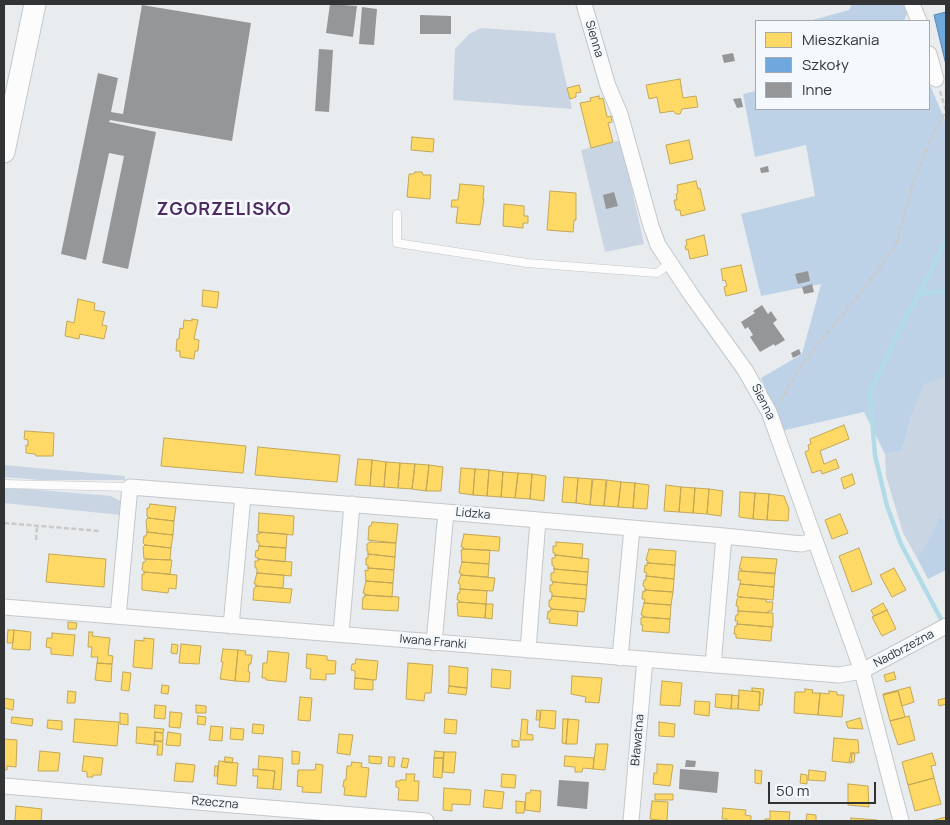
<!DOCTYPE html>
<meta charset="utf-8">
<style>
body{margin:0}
#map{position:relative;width:950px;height:825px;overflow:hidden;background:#e9ecef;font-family:Manrope,sans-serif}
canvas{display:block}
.frame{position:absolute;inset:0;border:5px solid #313335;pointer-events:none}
.legend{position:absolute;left:755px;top:20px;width:175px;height:90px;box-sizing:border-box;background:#f4f9fe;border:1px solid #a6aaae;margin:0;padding:6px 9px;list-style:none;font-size:15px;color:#313335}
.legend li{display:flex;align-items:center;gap:10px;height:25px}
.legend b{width:25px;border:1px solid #a6aaae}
.scale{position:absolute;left:768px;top:782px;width:108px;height:22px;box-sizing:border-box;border:2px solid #313335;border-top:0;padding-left:6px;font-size:15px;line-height:18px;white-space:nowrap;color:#313335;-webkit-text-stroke:4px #f4f9fe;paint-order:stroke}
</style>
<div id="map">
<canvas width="950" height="825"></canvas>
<div class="frame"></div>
<ul class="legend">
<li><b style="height:14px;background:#ffd966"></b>Mieszkania</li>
<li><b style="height:14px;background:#6fa8dc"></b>Szkoły</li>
<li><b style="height:14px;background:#949698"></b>Inne</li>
</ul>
<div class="scale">50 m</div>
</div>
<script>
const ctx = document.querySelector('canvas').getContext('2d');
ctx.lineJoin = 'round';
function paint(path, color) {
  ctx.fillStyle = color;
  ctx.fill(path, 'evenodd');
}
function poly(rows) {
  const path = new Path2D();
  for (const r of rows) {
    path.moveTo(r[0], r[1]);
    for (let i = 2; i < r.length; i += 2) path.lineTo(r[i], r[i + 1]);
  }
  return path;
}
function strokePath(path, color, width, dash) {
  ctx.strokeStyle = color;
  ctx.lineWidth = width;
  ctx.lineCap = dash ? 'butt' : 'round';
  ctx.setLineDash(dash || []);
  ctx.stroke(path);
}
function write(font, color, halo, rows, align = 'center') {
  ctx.font = font + ' Manrope,sans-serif';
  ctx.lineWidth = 5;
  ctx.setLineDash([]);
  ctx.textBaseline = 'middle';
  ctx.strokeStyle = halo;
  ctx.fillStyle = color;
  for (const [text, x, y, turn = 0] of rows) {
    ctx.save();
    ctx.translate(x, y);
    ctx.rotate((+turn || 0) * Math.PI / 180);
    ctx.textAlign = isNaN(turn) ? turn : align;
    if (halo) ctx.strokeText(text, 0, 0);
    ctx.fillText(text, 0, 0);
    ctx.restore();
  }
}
paint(poly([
 [481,28,555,33,572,109,453,100,455,49,469,34],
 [621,140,644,244,605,252,581,150],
 [946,377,946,518,938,517,932,534,917,558,903,533,886,476,885,454,902,451,912,415,924,383],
 [4,465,125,476,125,480,40,480,4,477],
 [5,487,111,496,122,502,121,515,4,503]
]), '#c9d5e3');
paint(poly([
 [852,4,907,4,909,9,904,21,809,21,849,10],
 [929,83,946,122,946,377,924,384,912,415,902,451,885,454,864,412,781,431,761,378,802,354,821,284,761,296,741,214,815,196,806,145,755,157,743,94,756,91,756,109,929,109],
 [938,517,946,518,946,570,928,579,917,558,932,534]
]), '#bed2e7');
const homes = poly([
 [680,79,683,98,696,96,698,107,682,109,680,114,676,114,673,111,660,113,657,97,649,99,646,85,680,79],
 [579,85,581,92,576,93,576,97,570,99,567,88,579,85],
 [599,96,599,99,603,98,607,117,611,116,612,122,608,123,613,142,591,148,580,103,591,101,590,98,599,96],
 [412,137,434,139,433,152,411,150,412,137],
 [689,140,693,159,670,164,666,145,689,140],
 [415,172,422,172,423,175,431,175,430,199,407,197,409,174,414,174,415,172],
 [696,181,698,189,700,188,705,210,681,216,680,210,676,210,674,200,677,200,676,194,678,193,677,185,696,181],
 [460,184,484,186,483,199,484,199,480,225,456,223,458,207,451,207,452,200,458,200,460,184],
 [550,191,576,193,576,220,574,220,573,232,547,230,550,191],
 [504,204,524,206,524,216,528,216,528,223,523,223,523,228,503,226,504,204],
 [704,235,708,255,690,259,688,249,686,250,685,246,687,245,686,240,704,235],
 [741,265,747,291,726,296,724,287,727,286,725,280,723,281,721,269,741,265],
 [203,290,219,292,217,308,202,306,203,290],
 [78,299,95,303,94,310,105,312,102,325,107,326,104,339,80,334,79,339,65,336,67,321,74,323,78,299],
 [192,319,198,320,194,339,199,340,198,351,195,351,194,359,180,357,180,351,176,351,177,339,179,339,180,328,183,329,184,320,192,321,192,319],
 [844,425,849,439,820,451,824,464,836,459,839,468,822,474,821,470,812,473,805,452,809,450,808,445,811,444,810,439,844,425],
 [25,431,54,433,53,456,36,456,35,454,26,453,26,445,28,446,28,440,24,439,25,431],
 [164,438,246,446,243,473,161,466,164,438],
 [258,447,340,455,337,482,255,475,258,447],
 [358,459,372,460,370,486,355,485,358,459],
 [372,460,386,462,384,487,370,486,372,460],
 [386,462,400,463,398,488,384,487,386,462],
 [400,463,415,464,412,489,398,488,400,463],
 [415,464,429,465,426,491,412,489,415,464],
 [429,465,443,467,441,491,426,491,429,465],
 [461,468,475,469,473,495,459,493,461,468],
 [475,469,489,470,487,496,473,495,475,469],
 [489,470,503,472,501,497,487,496,489,470],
 [503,472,518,473,515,498,501,497,503,472],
 [518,473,532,474,530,499,515,498,518,473],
 [532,474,546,476,544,501,530,499,532,474],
 [852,474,855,484,844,489,841,478,852,474],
 [564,477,578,478,576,503,562,502,564,477],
 [578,478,592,479,590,505,576,503,578,478],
 [593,479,606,480,604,506,590,505,593,479],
 [607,480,621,482,618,507,604,506,607,480],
 [621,482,635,483,633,508,618,507,621,482],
 [635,483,649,485,647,509,633,508,635,483],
 [666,485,681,487,679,512,664,511,666,485],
 [681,487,695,488,693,513,679,512,681,487],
 [695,488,709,489,707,514,693,513,695,488],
 [709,489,723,491,721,516,707,514,709,489],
 [740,492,755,493,753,519,739,517,740,492],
 [755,493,769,494,767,520,753,519,755,493],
 [769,494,784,496,789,509,788,521,767,520,769,494],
 [150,504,176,507,174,521,148,518,147,516,147,508,149,508,150,504],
 [259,513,294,516,293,535,258,532,259,513],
 [840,514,848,533,832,539,825,520,840,514],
 [148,518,174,521,173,535,147,532,146,520,148,518],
 [372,522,398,524,396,543,368,540,369,526,371,526,372,522],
 [147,532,173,535,171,548,145,545,143,543,144,536,146,536,147,532],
 [260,532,287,534,286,548,259,546,259,542,257,542,257,534,260,534,260,532],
 [464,534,500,537,499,551,463,549,463,547,461,547,464,534],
 [370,542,396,543,395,557,368,554,368,551,367,551,367,544,370,542],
 [556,542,583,544,582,558,555,555,555,553,553,553,553,546,556,546,556,542],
 [145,545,171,548,170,560,144,559,143,547,145,545],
 [259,546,286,548,285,562,258,559,258,558,255,557,256,550,258,551,259,546],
 [859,548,872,584,852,592,839,556,859,548],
 [463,549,490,550,489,564,462,562,461,550,463,550,463,549],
 [649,549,676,551,675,565,648,563,648,561,646,560,649,549],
 [49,554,106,559,104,587,46,582,49,554],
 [368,554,395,557,394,570,368,568,368,565,366,565,366,558,368,558,368,554],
 [555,555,589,559,588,572,554,569,554,566,552,565,552,558,555,558,555,555],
 [742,557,777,559,775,574,741,571,742,569,739,569,742,557],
 [146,559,172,560,170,574,144,572,142,570,143,562,145,562,146,559],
 [258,559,292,562,291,576,257,573,257,568,255,568,255,561,258,561,258,559],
 [462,562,489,564,488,577,461,575,461,573,459,573,462,562],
 [647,563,675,565,674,579,646,576,647,573,644,572,645,565,647,566,647,563],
 [368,568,394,570,393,583,366,581,365,570,368,571,368,568],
 [894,568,906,590,892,597,880,575,894,568],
 [554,569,588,572,587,585,553,582,553,581,551,581,551,573,554,573,554,569],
 [739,571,775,573,774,587,740,584,741,580,738,580,739,571],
 [144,572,177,575,176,589,169,588,168,593,142,590,142,574,144,575,144,572],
 [257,573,284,575,283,588,256,586,256,584,254,584,257,573],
 [461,575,495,578,493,591,460,589,460,584,458,583,461,575],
 [646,576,674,579,673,592,645,590,645,587,643,586,644,580,646,580,646,576],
 [366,581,393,583,392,597,365,595,365,593,363,593,366,581],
 [553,582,587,585,586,599,552,596,552,592,550,592,550,585,552,585,553,582],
 [740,584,774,587,773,600,739,597,737,596,740,584],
 [256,586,292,589,290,603,253,600,254,588,255,588,256,586],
 [460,589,487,591,486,604,459,602,459,600,457,600,458,593,460,593,460,589],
 [645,590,673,592,671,605,644,603,645,599,642,599,643,591,645,592,645,590],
 [365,595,399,597,398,611,362,609,363,597,365,597,365,595],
 [552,596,586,599,584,612,551,609,551,607,549,607,549,600,551,600,552,596],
 [739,597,766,599,766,602,773,602,772,611,768,611,768,613,738,611,738,606,736,606,737,599,739,597],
 [459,602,486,604,485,618,458,616,457,603,459,602],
 [644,603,671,605,670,619,643,617,643,615,641,615,644,603],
 [883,603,887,610,874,616,871,610,883,603],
 [486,604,493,604,492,619,485,618,486,604],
 [551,609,578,611,577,626,549,623,550,619,547,619,548,611,550,612,551,609],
 [887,610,896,629,882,636,872,617,887,610],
 [738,611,773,613,773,627,737,624,738,621,735,621,736,615,738,615,738,611],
 [643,617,670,619,669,633,642,631,643,625,641,625,641,618,643,617],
 [68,622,77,623,76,629,68,629,68,622],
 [737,624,772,627,771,641,736,638,736,634,734,634,735,626,737,626,737,624],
 [8,630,14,630,13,643,7,643,8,630],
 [14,630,31,632,30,650,12,649,14,630],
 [89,632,93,632,92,636,110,638,108,655,113,656,112,664,97,663,98,657,91,657,92,647,88,647,89,632],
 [52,633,75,635,73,656,51,654,51,648,46,647,47,638,52,638,52,633],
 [144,638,154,639,152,669,133,667,135,640,144,641,144,638],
 [172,644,178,645,177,654,171,653,172,644],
 [181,644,201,646,199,664,179,663,181,644],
 [223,649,238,650,235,681,220,679,223,662,221,662,223,649],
 [238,650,246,651,245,655,252,655,251,664,249,664,248,672,250,672,249,682,235,681,238,650],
 [268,651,289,653,286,682,266,680,266,678,262,678,263,663,267,663,268,651],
 [307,654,327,656,327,660,336,661,335,674,326,674,326,680,310,679,311,669,306,668,307,654],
 [356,659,378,661,376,680,355,678,355,671,351,670,352,664,355,664,356,659],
 [97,663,112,664,111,682,95,680,97,663],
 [408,663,433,665,431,693,425,693,424,701,406,699,408,663],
 [449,666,468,668,467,688,449,686,449,666],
 [492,669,511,671,510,689,491,687,492,669],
 [123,672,131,673,129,691,121,690,123,672],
 [894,672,896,679,886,682,884,675,894,672],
 [572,676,602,678,599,703,585,702,586,697,571,694,572,676],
 [355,678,373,680,373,690,354,689,355,678],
 [662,681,682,683,680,706,660,705,662,681],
 [162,685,169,686,168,694,161,693,162,685],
 [449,686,467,688,466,695,448,693,449,686],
 [910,687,914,702,902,706,898,691,883,695,883,694,910,687],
 [752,688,764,689,762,705,759,705,760,692,752,691,752,688],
 [805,689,813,690,812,693,820,693,818,715,794,713,795,692,805,692,805,689],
 [739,690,760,692,759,711,738,709,739,690],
 [68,691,76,692,75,703,67,703,68,691],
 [829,691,837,692,837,695,844,695,842,717,818,715,820,693,829,694,829,691],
 [898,691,905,717,890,721,883,695,898,691],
 [716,694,732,695,731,709,715,707,716,694],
 [732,695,739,696,738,709,731,709,732,695],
 [300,697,312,698,310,721,298,720,300,697],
 [4,698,14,700,13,710,4,708,4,698],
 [946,698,946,704,939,706,938,700,946,698],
 [695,701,710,702,709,716,694,714,695,701],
 [155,705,166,706,165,719,154,718,155,705],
 [196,705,206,706,206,713,196,713,196,705],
 [537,710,540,711,540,720,536,720,537,710],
 [541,710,556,711,555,729,539,727,541,710],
 [170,712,182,713,180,728,169,727,170,712],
 [120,713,128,714,128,725,120,724,120,713],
 [198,716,206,717,205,725,197,724,198,716],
 [909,716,915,740,898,745,890,721,909,716],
 [12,717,33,719,32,726,11,723,12,717],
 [860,718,863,729,848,728,846,722,860,718],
 [75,719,119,722,117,746,73,742,75,719],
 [445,719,457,720,456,734,444,733,445,719],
 [522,719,528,720,527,734,533,735,533,740,520,740,522,719],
 [563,719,568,719,566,744,562,743,563,719],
 [568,719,579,720,577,744,566,744,568,719],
 [48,720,62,721,62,730,47,728,48,720],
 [659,722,675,724,674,737,659,736,659,722],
 [253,724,264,725,263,734,252,733,253,724],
 [211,726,223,727,222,741,209,740,211,726],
 [137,727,164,729,163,733,155,732,154,745,136,743,137,727],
 [231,728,244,729,243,740,230,739,231,728],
 [155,732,163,733,163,741,155,741,155,732],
 [168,732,181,734,180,746,166,745,168,732],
 [339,734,353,735,350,755,337,753,339,734],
 [834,738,858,740,859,753,852,753,851,763,832,761,834,738],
 [4,739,17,740,16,767,7,766,7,770,4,770,4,739],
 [512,740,519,741,519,747,512,747,512,740],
 [155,741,163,742,162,755,157,755,158,745,154,745,155,741],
 [596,744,608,744,605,770,593,769,596,744],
 [40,751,60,753,58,771,38,771,40,751],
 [292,751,300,752,299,764,292,764,292,751],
 [435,751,444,752,443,758,434,758,435,751],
 [444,752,456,752,454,773,443,772,444,752],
 [851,753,855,754,854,762,849,762,851,753],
 [932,753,936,765,931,766,934,778,908,785,902,762,932,753],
 [84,756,103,758,101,775,93,775,93,777,87,777,87,772,82,771,84,756],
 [259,756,283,758,281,790,273,789,275,771,258,769,259,756],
 [369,756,382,757,381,764,369,763,369,756],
 [565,756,594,758,593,769,583,768,582,772,575,772,575,767,564,766,565,756],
 [225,757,233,758,232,763,224,762,225,757],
 [389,757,395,757,394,767,388,766,389,757],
 [403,758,409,759,407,768,401,767,403,758],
 [434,758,443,758,442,778,433,777,434,758],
 [219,761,238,763,236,786,217,784,219,761],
 [352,762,362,763,361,767,369,768,366,797,344,795,345,787,343,787,344,780,346,780,347,766,351,766,352,762],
 [176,763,195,765,193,782,174,781,176,763],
 [316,764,323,765,321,793,302,792,303,787,297,786,298,770,315,770,316,764],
 [657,764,673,765,670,786,653,784,654,773,657,773,657,764],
 [215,766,218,766,217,776,214,776,215,766],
 [253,769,275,771,273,789,257,788,258,776,253,776,253,769],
 [755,770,762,771,761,784,755,783,755,770],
 [809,770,826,772,825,781,808,780,809,770],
 [406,774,415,774,414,781,419,781,418,801,398,800,399,788,396,787,396,781,400,781,400,780,406,780,406,774],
 [502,774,516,775,515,788,501,787,502,774],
 [801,774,807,775,807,784,800,783,801,774],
 [934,778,941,804,915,811,908,785,934,778],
 [848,784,868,786,869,807,848,805,848,784],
 [444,788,471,790,470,805,452,804,452,811,443,810,444,788],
 [485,790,504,792,502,809,483,807,485,790],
 [531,790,541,791,540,812,525,810,526,793,530,793,531,790],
 [655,794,673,794,673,800,655,800,655,794],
 [516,801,525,802,524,813,516,813,516,801],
 [652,801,668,802,667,821,650,819,652,801],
 [16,806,42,809,41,821,15,821,16,806],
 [723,808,746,810,745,815,751,816,751,821,727,821,727,819,722,819,723,808],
 [770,811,790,812,789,821,765,821,765,819,770,819,770,811],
 [807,814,816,815,816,821,806,821,807,814],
 [946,817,946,821,931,821,946,817],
 [851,818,877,820,877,821,851,821,851,818]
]);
paint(homes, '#ffd966');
strokePath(homes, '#c1a757', 1);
const schools = poly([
 [946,12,946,65,934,15,946,12]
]);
paint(schools, '#6fa8dc');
strokePath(schools, '#5c85aa', 1);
strokePath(poly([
 [919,294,946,291],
 [943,623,901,544,887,506,875,455,870,393,902,324,932,270,946,240]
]), '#b2dbe8', 4.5);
paint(poly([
 [330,4,357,6,353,37,326,33],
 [142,5,251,23,232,141,110,120,109,122,156,132,128,269,102,263,124,156,109,153,86,260,61,254,98,73,118,78,111,112,123,114],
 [362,7,377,9,374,45,359,44],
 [420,15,451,16,451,34,420,34],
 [319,49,333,50,329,112,315,111],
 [733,53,735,61,724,63,722,55],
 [741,98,743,107,737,108,733,99],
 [768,166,769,172,761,173,760,168],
 [614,192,618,206,606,209,603,195],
 [808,271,810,281,798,284,795,274],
 [812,284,814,292,804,294,802,287],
 [762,305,768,314,771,311,777,320,773,323,785,340,775,346,774,344,760,352,750,337,753,335,748,327,745,329,741,322,755,313,753,311],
 [799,349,801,354,793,358,791,353],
 [686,760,696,761,695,767,685,767],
 [680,769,719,772,717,793,679,789],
 [559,780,589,782,587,809,557,806]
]), '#949698');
const lane = poly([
 [397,214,397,243,527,263,657,273,670,263],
 [4,484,130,487]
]);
const street = poly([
 [584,4,608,86,620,114,651,226,658,245,692,296,745,370,769,412,862,671,901,821],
 [912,4,919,21],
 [929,54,936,79],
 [4,607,839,675,862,671,946,626],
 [118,616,130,487,446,512,724,536,802,544,815,540],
 [231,626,243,496],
 [341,634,352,504],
 [434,643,446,512],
 [528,650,538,520],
 [620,658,632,528],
 [713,665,724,536],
 [4,786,426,821],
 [631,821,645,659]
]);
const secondary = poly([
 [4,152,35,4]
]);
strokePath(lane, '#c4c7c9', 9);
strokePath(street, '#c4c7c9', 17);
strokePath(secondary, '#c4c7c9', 23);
strokePath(poly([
 [940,91,946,111],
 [780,401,802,364,865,287,896,245,914,180,936,127,946,112],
 [4,523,100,531],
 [36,540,37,526]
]), '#c9cbcb', 2.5, [5, 2.5]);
strokePath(lane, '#fcfcfd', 8);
strokePath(street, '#fcfcfd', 15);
strokePath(secondary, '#fcfcfd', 21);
write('12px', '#313335', '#f4f9fe', [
 ["Sienna",594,39,74],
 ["Sienna",763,402,63],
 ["Lidzka",473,514,5],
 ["Iwana Franki",433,642,5],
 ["Nadbrzeżna",904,649,-28],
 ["Bławatna",638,740,-85],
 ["Rzeczna",215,803,5]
]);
ctx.letterSpacing = '1px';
write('bold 18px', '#4e2a61', '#f4f9fe', [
 ["ZGORZELISKO",224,210]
]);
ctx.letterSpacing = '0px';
</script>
